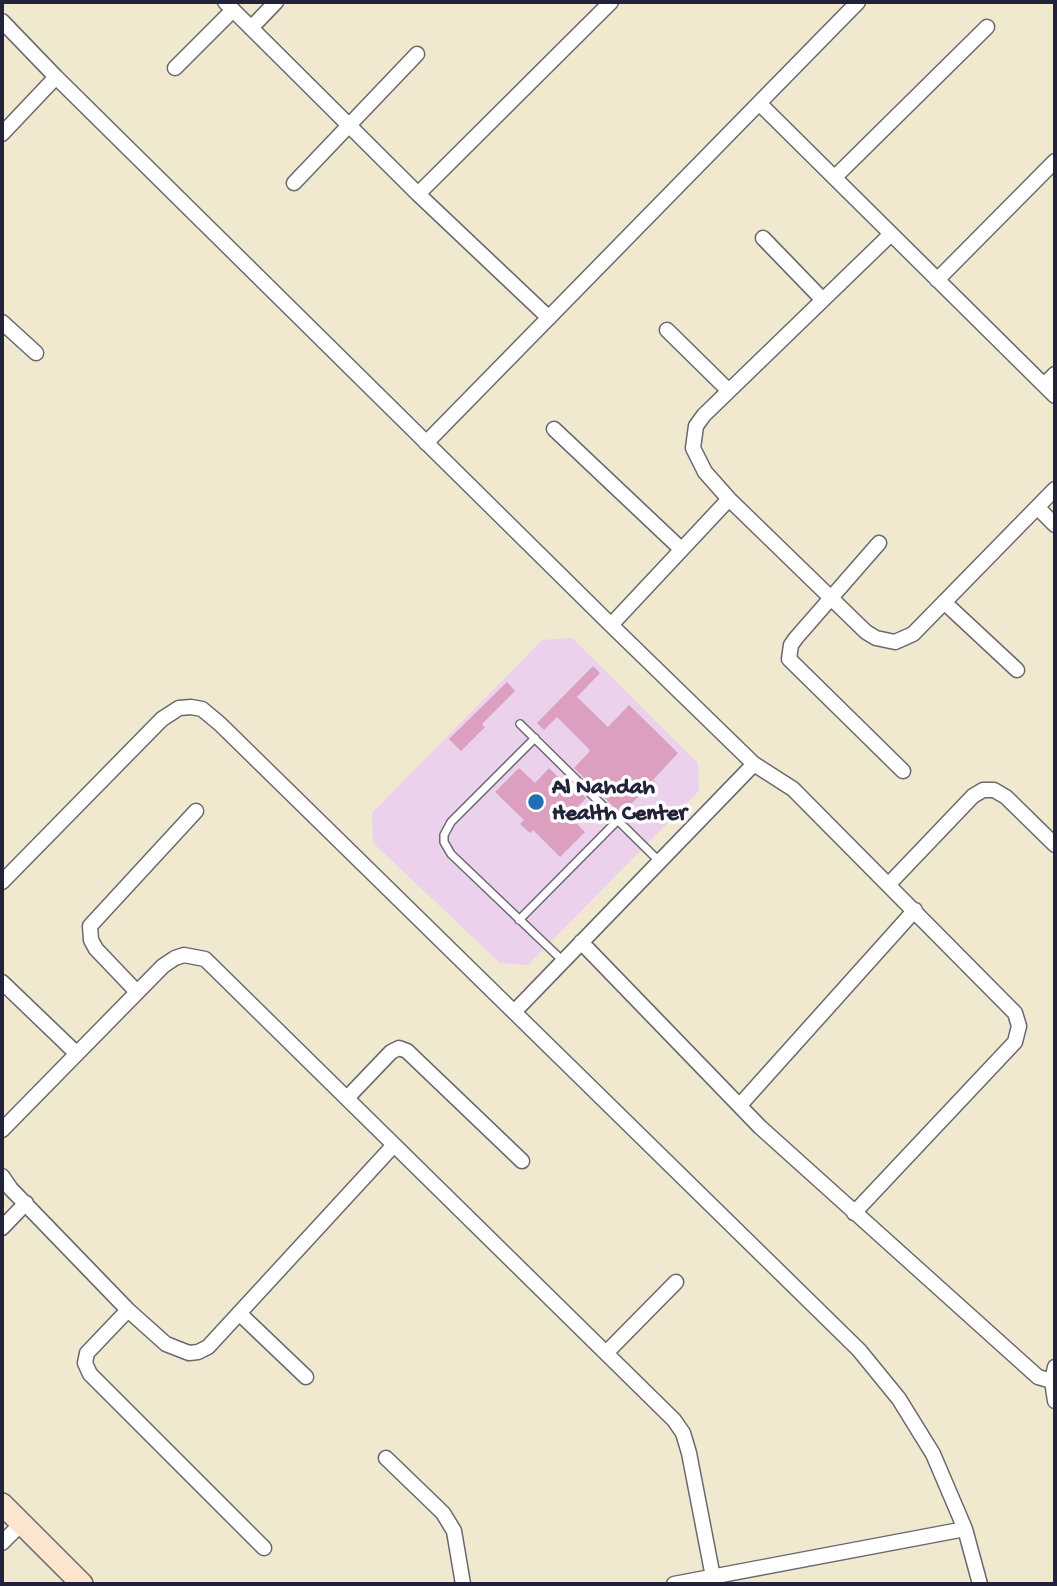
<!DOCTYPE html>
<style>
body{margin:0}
#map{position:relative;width:1057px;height:1586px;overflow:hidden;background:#f0e9d0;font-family:"Gochi Hand",sans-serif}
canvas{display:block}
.frame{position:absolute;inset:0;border:4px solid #22223b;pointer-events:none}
</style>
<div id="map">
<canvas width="1057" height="1586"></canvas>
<div class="frame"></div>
</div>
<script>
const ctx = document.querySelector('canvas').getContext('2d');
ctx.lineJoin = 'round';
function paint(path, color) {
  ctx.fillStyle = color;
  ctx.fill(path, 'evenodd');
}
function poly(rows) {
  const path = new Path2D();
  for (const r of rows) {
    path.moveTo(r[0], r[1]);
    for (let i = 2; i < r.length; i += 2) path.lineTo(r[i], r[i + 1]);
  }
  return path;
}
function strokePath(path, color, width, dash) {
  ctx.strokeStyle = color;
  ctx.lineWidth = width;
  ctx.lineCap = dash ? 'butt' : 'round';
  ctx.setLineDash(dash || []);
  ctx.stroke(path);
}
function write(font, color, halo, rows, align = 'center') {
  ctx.font = font + ' "Gochi Hand",sans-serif';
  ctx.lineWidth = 7;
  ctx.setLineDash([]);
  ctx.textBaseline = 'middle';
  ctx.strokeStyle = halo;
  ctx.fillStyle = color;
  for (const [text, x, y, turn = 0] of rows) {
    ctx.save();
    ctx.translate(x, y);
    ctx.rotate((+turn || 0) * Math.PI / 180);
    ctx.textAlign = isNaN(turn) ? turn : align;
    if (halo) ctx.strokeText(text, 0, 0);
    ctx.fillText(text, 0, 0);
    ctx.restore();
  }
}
paint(poly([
 [572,638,698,763,699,791,528,965,500,963,373,843,372,813,542,640]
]), '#ebd1eb');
paint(poly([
 [593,666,600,673,577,697,608,727,629,705,678,753,653,780,657,784,647,795,644,791,621,814,574,768,590,751,587,747,557,717,544,730,537,723],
 [507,682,515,691,482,724,485,727,461,751,449,739],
 [519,768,535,783,549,768,562,781,565,777,586,798,569,816,585,832,560,857,533,830,530,833,520,824,524,820,495,792]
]), '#dc9fc0');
const service = poly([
 [520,724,660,862],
 [535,738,451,822,444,835,444,842,451,854,563,961],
 [519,920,618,820]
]);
const minor = poly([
 [225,2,418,194,549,318],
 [2,21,56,77,611,625,754,764,793,789,1015,1013,1019,1026,1015,1042,854,1213],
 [251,28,276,2],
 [175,68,233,10],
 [759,103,1055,396],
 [2,134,56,77],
 [835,177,987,27],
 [294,183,417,54],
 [418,194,611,2],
 [891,234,704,415,696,426,693,448,705,472,729,499,866,632,876,638,895,642,913,634,1055,489],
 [763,238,822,299],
 [937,280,1055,161],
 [2,322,36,353],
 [667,330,728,390],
 [1044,385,1055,374],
 [554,429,681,549],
 [426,443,858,2],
 [1038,508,1055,525],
 [879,543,796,638,791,645,789,659,903,771],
 [944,602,1017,670],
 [611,625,729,499],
 [2,882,162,719,179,708,191,707,202,709,220,724,859,1350,899,1399,933,1454,965,1529,980,1584],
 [889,884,973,796,983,790,994,790,1006,797,1055,845],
 [581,942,760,1127,1038,1377,1052,1381],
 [2,982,76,1053],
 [137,992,96,949,91,940,90,926,196,811],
 [514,1012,754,764],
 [347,1098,391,1052,399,1048,407,1051,522,1161],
 [740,1105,915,910],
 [2,1130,163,966,175,958,184,955,205,959,674,1420,683,1433,689,1453,713,1577],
 [2,1176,11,1189,128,1310,166,1344,189,1353,198,1352,208,1347,394,1145],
 [2,1228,26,1203],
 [128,1310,87,1353,85,1363,90,1374,264,1548],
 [239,1313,306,1377],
 [607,1352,676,1282],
 [1055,1367,1052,1381,1055,1401],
 [386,1458,443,1513,454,1531,463,1584],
 [2,1543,22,1523],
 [674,1584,965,1529]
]);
const secondary = poly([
 [2,1504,82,1584]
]);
strokePath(service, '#6a686f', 10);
strokePath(minor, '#6a686f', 17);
strokePath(secondary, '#6a686f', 24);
strokePath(service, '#fff', 7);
strokePath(minor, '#fff', 14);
strokePath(secondary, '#fce5cf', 21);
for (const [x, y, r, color] of [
 [536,802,9,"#1f6fb2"]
]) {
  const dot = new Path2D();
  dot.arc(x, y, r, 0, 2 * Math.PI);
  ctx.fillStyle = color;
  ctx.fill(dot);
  strokePath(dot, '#fff', 2.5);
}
write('bold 23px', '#22223b', '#fff', [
 ["Al Nahdah",552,789],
 ["Health Center",552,815]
], 'left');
</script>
